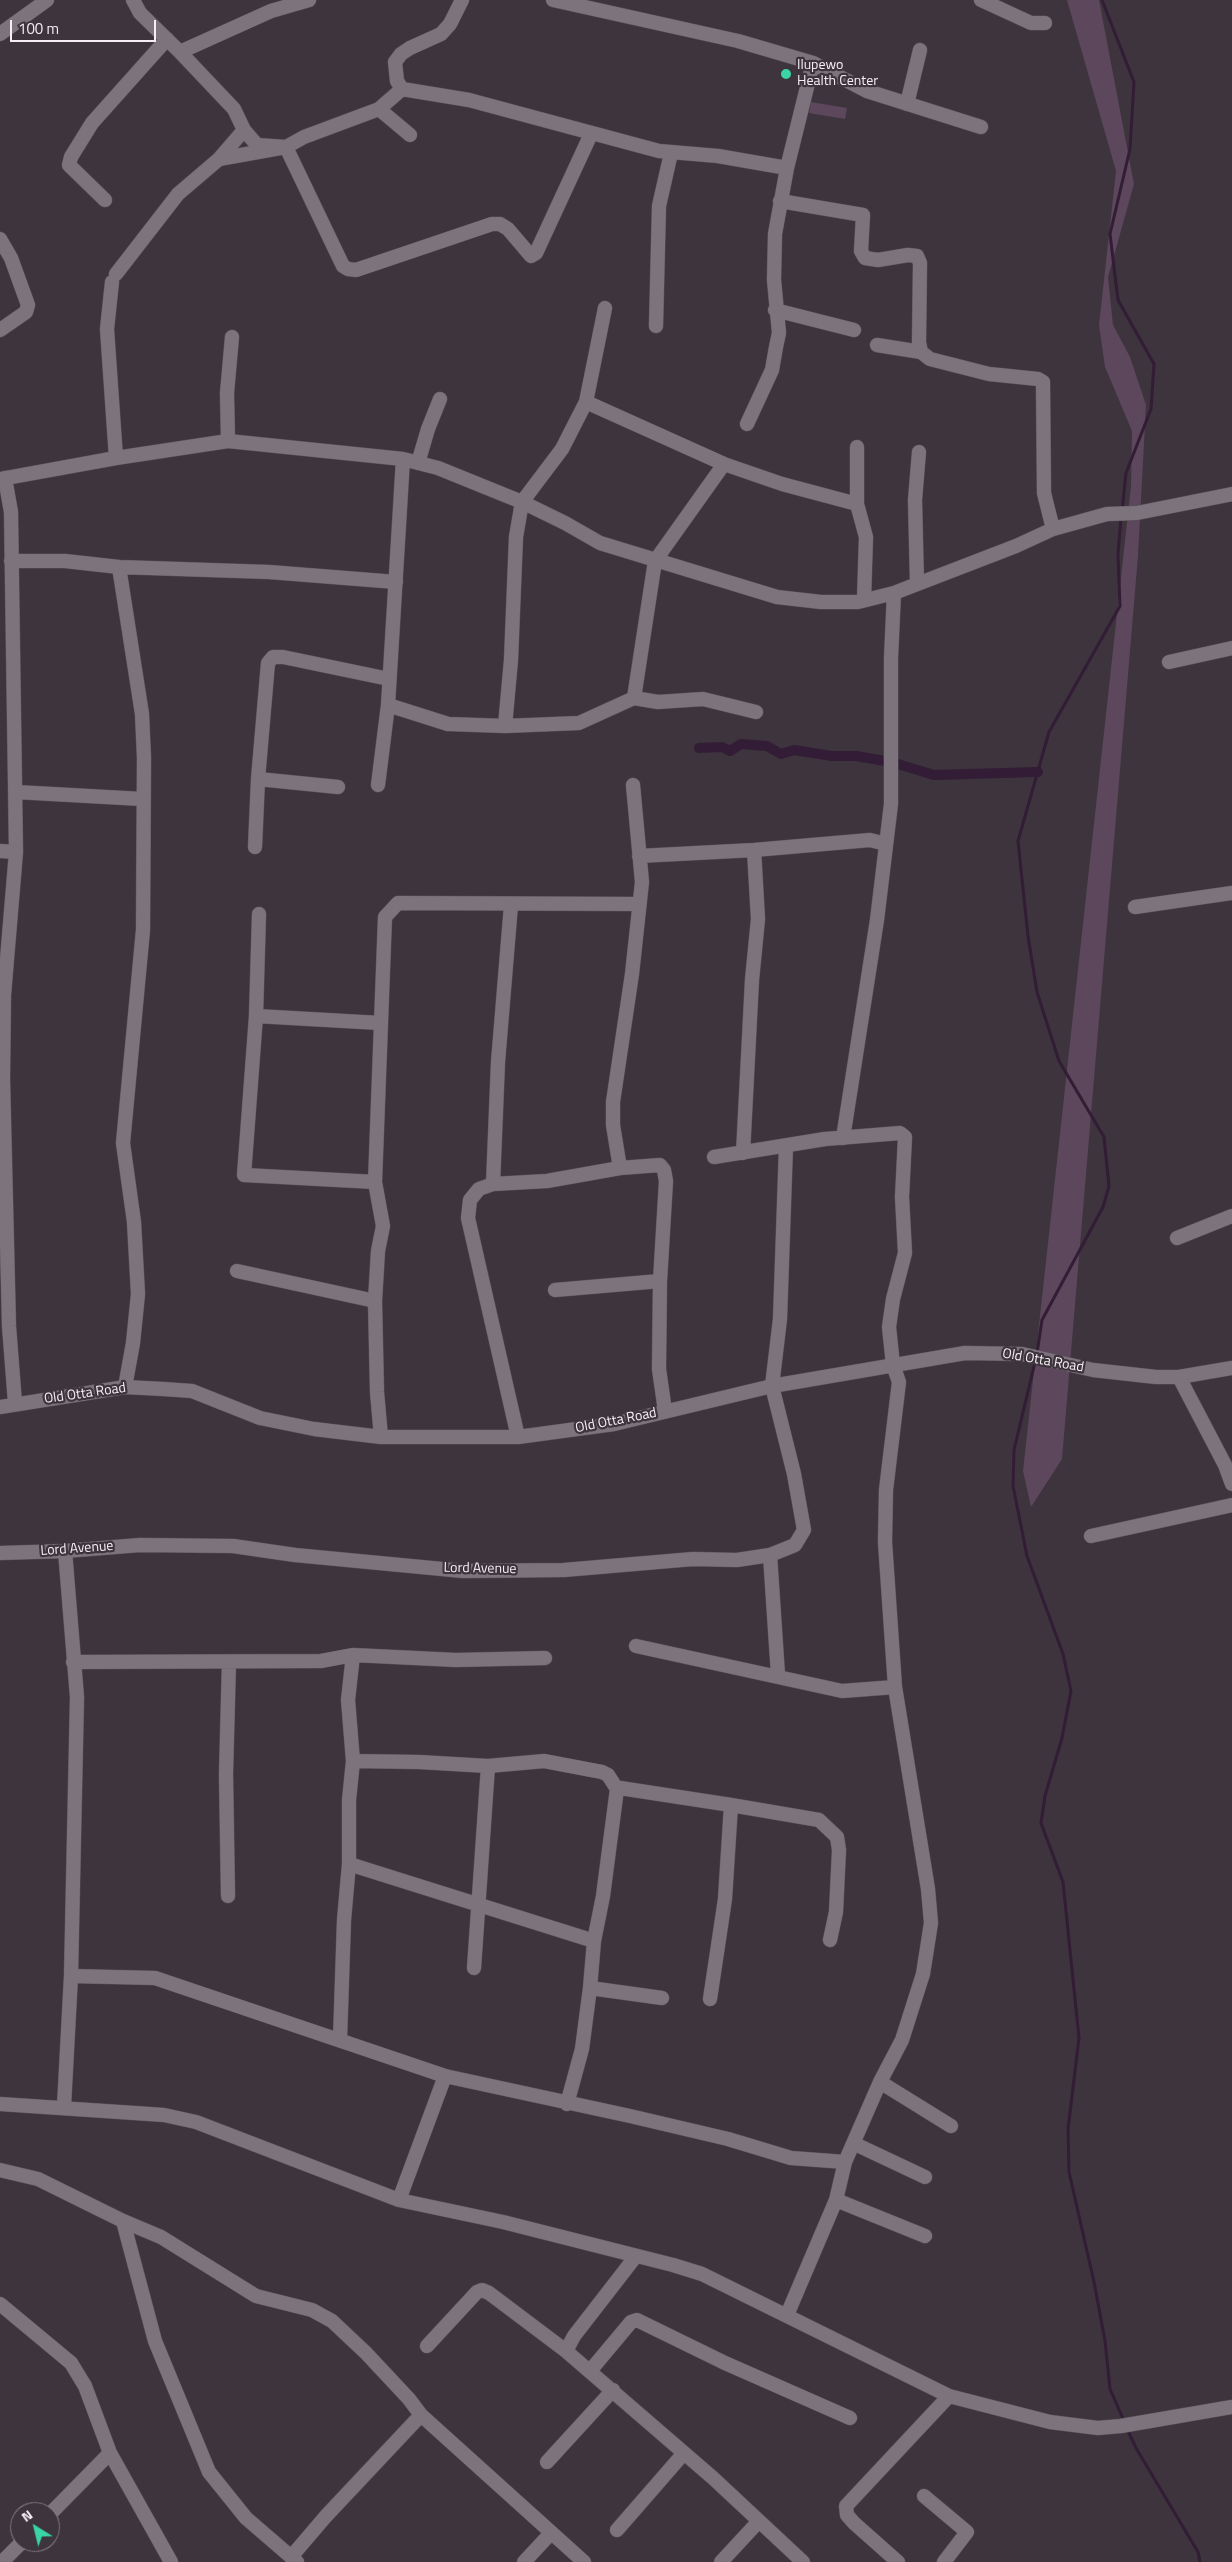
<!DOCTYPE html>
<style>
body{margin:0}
#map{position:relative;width:1232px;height:2562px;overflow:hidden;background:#3d343d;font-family:"Titillium Web",sans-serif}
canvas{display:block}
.north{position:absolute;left:10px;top:2502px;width:50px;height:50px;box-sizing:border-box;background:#3d343d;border:1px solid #877f87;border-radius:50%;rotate:324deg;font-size:14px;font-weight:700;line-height:20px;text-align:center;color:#f5eff5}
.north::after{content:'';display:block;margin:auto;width:18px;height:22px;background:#3ad4a5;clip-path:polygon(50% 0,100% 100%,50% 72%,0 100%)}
.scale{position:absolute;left:10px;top:20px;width:146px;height:22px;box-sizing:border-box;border:2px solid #f5eff5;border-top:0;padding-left:6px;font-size:15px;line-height:18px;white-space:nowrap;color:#f5eff5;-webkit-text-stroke:4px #3d343d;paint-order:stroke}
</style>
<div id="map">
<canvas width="1232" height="2562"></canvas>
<div class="north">N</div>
<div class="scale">100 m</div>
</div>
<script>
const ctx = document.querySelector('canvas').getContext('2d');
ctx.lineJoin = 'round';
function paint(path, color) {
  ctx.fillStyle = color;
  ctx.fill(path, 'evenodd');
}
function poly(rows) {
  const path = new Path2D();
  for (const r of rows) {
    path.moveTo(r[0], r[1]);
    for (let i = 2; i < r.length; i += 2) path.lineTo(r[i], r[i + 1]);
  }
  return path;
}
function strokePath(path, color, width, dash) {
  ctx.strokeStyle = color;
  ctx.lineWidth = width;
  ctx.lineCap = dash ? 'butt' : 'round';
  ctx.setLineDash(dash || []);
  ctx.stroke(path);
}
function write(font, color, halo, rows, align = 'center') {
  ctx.font = font + ' "Titillium Web",sans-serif';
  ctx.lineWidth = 4.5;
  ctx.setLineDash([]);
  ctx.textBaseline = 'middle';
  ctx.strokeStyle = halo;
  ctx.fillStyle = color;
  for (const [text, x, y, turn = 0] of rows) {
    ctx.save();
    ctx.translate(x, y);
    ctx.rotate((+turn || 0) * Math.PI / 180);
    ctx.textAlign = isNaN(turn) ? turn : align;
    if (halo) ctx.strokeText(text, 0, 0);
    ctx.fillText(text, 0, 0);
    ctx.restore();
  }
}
paint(poly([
 [1067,0,1099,0,1134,184,1108,277,1113,325,1130,357,1146,405,1138,556,1062,1459,1031,1507,1023,1471,1131,486,1132,431,1105,367,1099,325,1116,171],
 [811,102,847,108,845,119,809,113]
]), '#5c475d');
strokePath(poly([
 [1102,0,1134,82,1130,149,1110,234,1118,300,1154,364,1151,409,1126,473,1122,511],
 [1037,1353,1042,1320,1103,1207,1109,1186,1104,1137,1059,1061,1037,992,1028,936,1018,841,1049,732,1120,606,1118,554,1121,517],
 [1035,1362,1014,1450,1013,1486,1027,1556,1063,1654,1071,1691,1062,1738,1045,1796,1041,1823,1063,1882,1079,2038,1068,2129,1069,2172,1094,2282,1105,2341,1110,2389,1124,2421],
 [1127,2429,1136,2448,1198,2552,1200,2562]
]), '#331c35', 3);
strokePath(poly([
 [699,748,722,747,730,751,741,744,767,746,781,754,794,750,832,756,856,756,891,762,934,775,1038,772]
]), '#331c35', 10);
const minor = poly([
 [133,0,140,13,180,52,234,109,244,130,257,145,286,147,304,137,379,109,402,89],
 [462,0,450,24,441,34,410,48,401,54,395,62,397,81,402,89,469,100,659,151,718,156,787,168],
 [553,0,738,41,813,63,867,91,981,127],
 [981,0,1031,23,1045,23],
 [0,34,47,0],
 [180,52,271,11,309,0],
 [907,104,920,50],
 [379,109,410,135],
 [219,159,244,130],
 [105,200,69,165,71,157,92,123,167,39],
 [780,201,863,215,861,251,865,258,878,260,908,255,917,256,920,263,919,342,921,352,930,359,989,374,1038,379,1043,382,1044,493,1053,529],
 [0,239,11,258,28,305,26,312,0,330],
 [116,274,178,194,219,159,286,147,343,266,348,269,356,270,492,224,500,224,508,229,531,256,536,253,591,134],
 [112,282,107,329,116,458],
 [775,310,854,330],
 [656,326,659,206,671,153],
 [877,345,921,352],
 [586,402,724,464,782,484,857,504],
 [747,424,772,370,776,347,779,333,774,280,775,234,787,168,813,63],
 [228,441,227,393,232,337],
 [857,447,857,504,866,537,864,599],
 [418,463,428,429,440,399],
 [5,478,11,512,16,852,4,995,3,1079,9,1326,15,1403],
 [0,479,116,458,228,441,403,459,438,468,522,502,565,523,600,543,777,597,821,602,858,602,894,593,1016,546,1053,529,1107,514,1137,513,1232,494],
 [11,561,65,561,119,567,269,572,396,582],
 [119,567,142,714,144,758,143,930,123,1143,134,1222,138,1294,133,1343,125,1387],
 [917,583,915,500,919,452],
 [1169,662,1232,648],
 [634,698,655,561,724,464],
 [388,705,448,724,505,726,511,660,516,537,522,502,562,449,586,402,605,308],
 [505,726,579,723,634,698,658,702,703,699,756,712],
 [258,779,338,787],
 [378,785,388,705,403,459],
 [16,792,142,799],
 [255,847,258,779,268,663,273,657,283,657,389,679],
 [0,851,16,852],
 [639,856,754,850,870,840,886,844],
 [1135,907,1232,893],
 [259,914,256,1016,244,1175,375,1182],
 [256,1016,380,1023],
 [843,1138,877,920,891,804,891,658,894,593],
 [743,1153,752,980,758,919,754,850],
 [714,1157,825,1139,900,1133,905,1137,902,1197,905,1253,893,1299,889,1327,893,1365,899,1382,886,1490,885,1542,895,1687,928,1889,931,1923,923,1974,902,2040,880,2082,845,2162,836,2200,787,2315],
 [620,1168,613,1125,613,1102,632,974,642,882,633,785],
 [493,1184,498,1062,511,905],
 [1177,1238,1232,1216],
 [237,1271,375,1301],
 [555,1290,660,1281],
 [1179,1377,1225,1465,1232,1484],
 [0,1407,125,1387,163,1389,192,1391,260,1418,314,1429,381,1437,518,1437,614,1424,772,1386,965,1353,1022,1354,1093,1370,1156,1377,1179,1377,1232,1368],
 [381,1437,377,1392,375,1301,378,1251,383,1226,375,1182,385,917,398,903,639,904],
 [518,1437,468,1218,470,1200,479,1189,493,1184,547,1181,620,1168,660,1165,664,1170,666,1181,660,1281,659,1369,665,1411],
 [1091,1536,1232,1505],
 [0,1553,65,1551,140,1545,233,1546,295,1555,463,1571,564,1570,693,1559,737,1560,770,1555,795,1545,804,1530,794,1474,772,1386,780,1319,786,1146],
 [770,1555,778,1675],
 [636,1646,842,1691,895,1687],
 [73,1662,321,1661,353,1655,456,1660,545,1658],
 [353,1761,419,1762,488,1766,544,1761,602,1772,608,1775,617,1789,620,1788,731,1805,819,1820,837,1837,839,1850,836,1912,830,1940],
 [349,1864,594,1941],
 [228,1896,226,1774,229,1662],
 [474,1968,488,1766],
 [71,1976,155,1978,445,2076,630,2116,728,2139,791,2158,845,2162],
 [590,1988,662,1998],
 [710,1999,725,1899,731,1805],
 [340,2039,344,1920,349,1864,349,1800,353,1761,348,1700,353,1655],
 [880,2082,951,2126],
 [0,2104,164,2115,196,2122,399,2200,503,2222,673,2265,702,2274,949,2396,1050,2422,1098,2428,1121,2426,1232,2407],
 [567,2104,582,2049,590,1988,594,1941,603,1896,617,1789],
 [64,2106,71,1976,77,1697,65,1551],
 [855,2144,925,2177],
 [0,2170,38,2179,123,2221,161,2237,256,2296,312,2310,332,2321,366,2353,409,2399,421,2415,326,2516,291,2557],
 [399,2200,445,2076],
 [836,2200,925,2236],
 [123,2221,155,2341,209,2472,246,2518,297,2562],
 [636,2256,574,2336,566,2351,713,2478,803,2562],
 [0,2304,71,2363,85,2386,110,2453,171,2562],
 [427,2346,477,2292,482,2290,489,2293,566,2351],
 [590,2371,631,2322,637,2320,725,2363,850,2418],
 [421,2415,584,2562],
 [547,2462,613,2390],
 [924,2496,967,2532,944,2562],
 [50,2514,110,2453],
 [617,2530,684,2453],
 [2,2562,22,2542],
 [524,2562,551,2533],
 [721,2562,759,2521],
 [898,2562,854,2523,847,2515,846,2506,949,2396]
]);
strokePath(minor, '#5a525a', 15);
strokePath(minor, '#7d737d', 14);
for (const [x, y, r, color] of [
 [786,74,6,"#3ad4a5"]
]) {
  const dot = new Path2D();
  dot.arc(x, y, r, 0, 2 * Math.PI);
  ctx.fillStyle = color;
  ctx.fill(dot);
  strokePath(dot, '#3d343d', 2);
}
write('14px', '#f5eff5', '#3d343d', [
 ["Ilupewo",797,66],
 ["Health Center",797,82]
], 'left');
write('14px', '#f5eff5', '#3d343d', [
 ["Old Otta Road",1043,1361,10],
 ["Old Otta Road",85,1394,-8],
 ["Old Otta Road",616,1421,-11],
 ["Lord Avenue",77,1549,-4],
 ["Lord Avenue",480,1569,1]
]);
</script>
